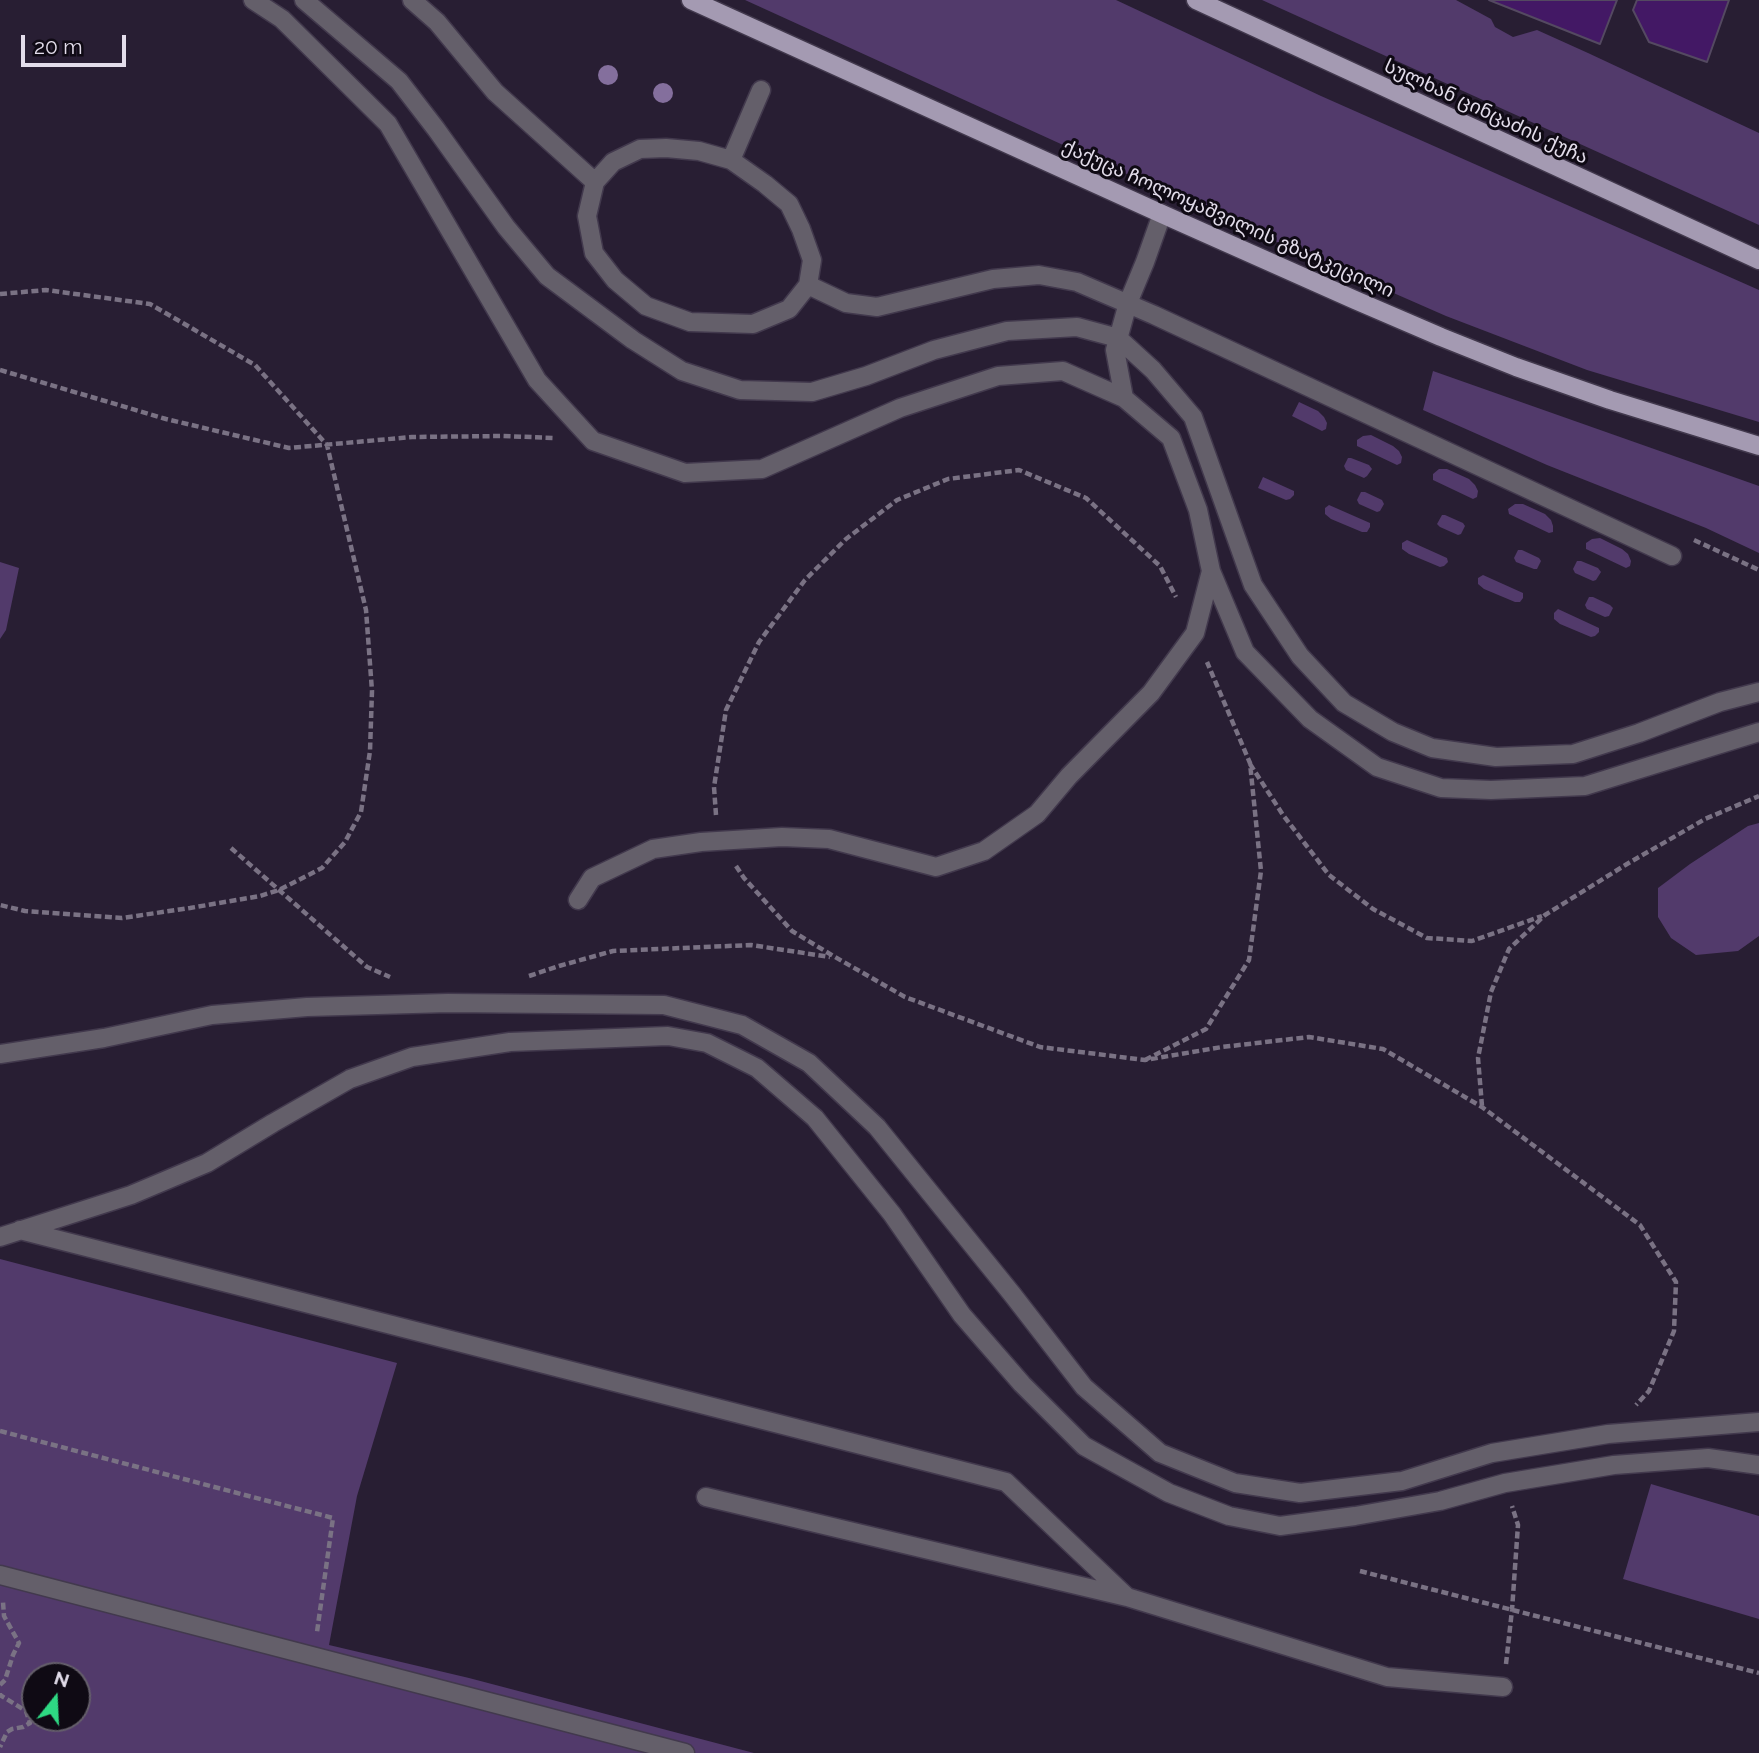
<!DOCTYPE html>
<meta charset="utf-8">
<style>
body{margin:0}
#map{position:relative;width:1759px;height:1753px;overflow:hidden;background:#281e33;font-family:Raleway,sans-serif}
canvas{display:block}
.north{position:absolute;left:21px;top:1662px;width:70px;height:70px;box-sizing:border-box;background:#0f0a14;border:2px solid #645e6a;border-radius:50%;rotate:18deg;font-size:19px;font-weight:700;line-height:28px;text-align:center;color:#e3ddeb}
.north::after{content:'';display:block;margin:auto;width:24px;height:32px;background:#2ed883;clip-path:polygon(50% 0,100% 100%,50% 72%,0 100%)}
.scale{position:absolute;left:21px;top:35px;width:105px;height:32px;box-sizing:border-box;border:4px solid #e3ddeb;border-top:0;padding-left:9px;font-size:21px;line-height:24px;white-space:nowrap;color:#e3ddeb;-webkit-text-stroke:5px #0f0a14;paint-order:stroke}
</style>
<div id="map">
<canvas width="1759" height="1753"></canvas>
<div class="north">N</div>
<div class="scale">20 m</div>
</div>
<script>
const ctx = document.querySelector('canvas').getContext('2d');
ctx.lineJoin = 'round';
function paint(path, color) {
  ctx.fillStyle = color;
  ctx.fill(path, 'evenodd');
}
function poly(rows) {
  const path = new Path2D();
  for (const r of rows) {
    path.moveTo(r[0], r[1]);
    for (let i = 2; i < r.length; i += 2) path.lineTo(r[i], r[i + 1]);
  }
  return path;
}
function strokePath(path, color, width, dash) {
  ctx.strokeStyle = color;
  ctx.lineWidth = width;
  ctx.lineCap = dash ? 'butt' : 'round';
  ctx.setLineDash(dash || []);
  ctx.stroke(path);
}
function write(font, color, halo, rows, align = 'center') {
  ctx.font = font + ' Raleway,"Noto Sans Georgian",sans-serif';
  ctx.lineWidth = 6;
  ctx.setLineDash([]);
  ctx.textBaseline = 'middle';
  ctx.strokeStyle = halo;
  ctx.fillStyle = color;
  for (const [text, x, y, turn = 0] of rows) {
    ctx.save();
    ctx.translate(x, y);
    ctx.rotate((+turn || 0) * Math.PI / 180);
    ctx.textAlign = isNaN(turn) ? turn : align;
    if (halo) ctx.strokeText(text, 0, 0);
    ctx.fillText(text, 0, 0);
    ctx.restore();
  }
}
paint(poly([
 [745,0,1116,0,1321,96,1759,290,1759,422,1587,370,1446,316,1243,227],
 [1262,0,1456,0,1491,19,1495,27,1513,37,1537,30,1588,53,1759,133,1759,225],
 [1433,371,1759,486,1759,553,1706,528,1547,465,1423,410],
 [1299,402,1318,411,1324,417,1327,423,1326,429,1322,431,1292,416],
 [1371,435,1393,446,1399,451,1402,457,1401,463,1397,465,1357,446,1357,440,1363,436],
 [1348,458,1351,458,1369,465,1372,469,1367,476,1364,478,1346,470,1344,466],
 [1439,469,1447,469,1469,479,1475,485,1478,491,1477,497,1473,499,1433,480,1433,474],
 [1263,477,1294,491,1294,495,1290,499,1286,500,1258,488],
 [1361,492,1365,492,1382,500,1384,504,1380,511,1377,512,1359,504,1357,500],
 [1515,504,1523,504,1545,514,1551,520,1553,526,1553,532,1549,533,1509,514,1508,509],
 [1329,505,1370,523,1370,527,1367,532,1362,532,1331,519,1325,514,1325,508],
 [1442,515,1445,515,1463,523,1465,526,1461,534,1458,535,1440,527,1437,524],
 [1600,538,1622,549,1628,554,1631,561,1630,566,1626,568,1586,549,1586,543,1592,539],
 [1407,540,1447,558,1448,562,1444,566,1440,567,1409,554,1402,549,1402,543],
 [1518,550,1522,550,1539,558,1541,561,1537,569,1534,569,1516,562,1514,558],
 [1577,561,1581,561,1598,568,1601,572,1596,580,1593,581,1575,573,1573,569],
 [0,562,19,568,6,630,0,639],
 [1483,575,1523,593,1523,598,1520,602,1515,602,1484,589,1478,584,1478,578],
 [1589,597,1593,597,1610,605,1613,608,1609,616,1605,617,1587,609,1585,605],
 [1558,609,1599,628,1599,632,1595,636,1591,637,1560,624,1554,619,1554,613],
 [1759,823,1759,936,1738,951,1696,955,1671,938,1658,917,1658,888,1690,864,1748,826],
 [0,1259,397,1363,357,1496,329,1645,469,1678,754,1753,0,1753],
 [35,1676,77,1676,77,1718,35,1718],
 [1651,1484,1759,1516,1759,1619,1623,1579]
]), '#523a6b');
const building = poly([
 [1489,0,1617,0,1600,44,1489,0],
 [1637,0,1729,0,1707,62,1649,42,1633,10,1637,0]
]);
paint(building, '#431865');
strokePath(building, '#544961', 2);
const service = poly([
 [253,0,282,19,388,124,537,380,593,441,685,473,762,469,900,408,998,376,1063,371,1124,398,1171,438,1198,510,1211,571,1245,652,1310,719,1377,767,1441,788,1491,790,1585,786,1759,732],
 [304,0,399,81,436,129,506,227,547,276,633,340,682,371,740,390,812,392,866,376,934,350,1007,331,1077,327,1118,338,1153,370,1193,417,1253,585,1300,656,1344,703,1393,732,1432,748,1496,757,1573,754,1639,733,1720,702,1759,692],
 [412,0,437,22,495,92,595,182],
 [666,148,699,151,731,160,765,184,789,204,801,229,812,260,808,285,789,309,753,324,690,322,646,306,615,280,594,253,587,216,595,182,613,162,640,149,666,148],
 [731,160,761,90],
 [808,285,846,303,877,307,993,279,1039,275,1077,282,1154,315,1672,556],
 [1124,398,1115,350,1128,303,1145,262,1162,214],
 [578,900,592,878,653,849,701,842,782,837,829,839,936,867,984,851,1037,814,1069,776,1151,693,1195,633,1211,571],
 [0,1054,104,1038,212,1015,307,1007,448,1003,664,1005,742,1025,809,1063,877,1127,1012,1294,1084,1387,1160,1453,1235,1483,1300,1493,1402,1481,1492,1453,1608,1434,1759,1422],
 [20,1230,1006,1482,1127,1597],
 [0,1237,131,1195,207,1163,273,1123,350,1079,412,1057,510,1042,668,1036,707,1043,757,1068,815,1118,892,1214,962,1315,1022,1384,1084,1446,1169,1493,1229,1516,1280,1526,1355,1516,1440,1501,1505,1483,1614,1465,1708,1458,1759,1465],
 [706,1497,1127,1597,1387,1677,1503,1687],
 [0,1575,685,1753]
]);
const primary = poly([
 [691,0,1162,214,1355,300,1441,337,1516,367,1610,400,1759,446],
 [1196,0,1759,260]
]);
strokePath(service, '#42394d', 21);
strokePath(primary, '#42394d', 21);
strokePath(poly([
 [0,294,46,290,150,304,255,365,327,445,366,610,372,691,370,751,361,812,345,842,322,868,279,890,260,896,190,908,122,918,25,911,0,905],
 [0,370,166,419,289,448,412,437,503,436,555,438],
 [1694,540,1759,570],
 [1250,764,1283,815,1329,875,1373,909,1427,938,1472,941,1542,916],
 [716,815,714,787,726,710,759,642,805,580,846,539,897,500,948,479,1019,470,1086,498,1160,566,1176,597],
 [231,848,367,967,390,977],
 [736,866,744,878,792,931,835,957,905,997,1040,1047,1145,1060,1222,1047,1309,1037,1383,1049,1482,1107,1640,1225,1676,1282,1674,1331,1649,1391,1636,1405],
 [529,976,559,966,613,951,751,945,830,957],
 [1145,1060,1206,1029,1249,960,1261,871,1250,763,1207,662],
 [1482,1106,1478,1058,1491,992,1509,949,1545,915,1627,864,1705,819,1759,796],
 [0,1431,333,1518,317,1632],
 [1360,1571,1759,1673],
 [1506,1664,1512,1610,1518,1525,1512,1506],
 [0,1685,5,1680,13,1655,19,1643,4,1616,3,1602],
 [0,1693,0,1695,26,1711,30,1723,23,1727,12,1729,7,1732,0,1747]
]), '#7a7284', 4.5, [7, 3.5]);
strokePath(service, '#645f6a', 18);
strokePath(primary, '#a49ab2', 18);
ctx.fillStyle = '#846f9d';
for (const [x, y] of [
 [608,75],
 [663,93]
]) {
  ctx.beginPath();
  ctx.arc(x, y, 10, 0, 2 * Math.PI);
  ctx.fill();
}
write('19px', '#e3ddeb', '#0f0a14', [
 ["სულხან ცინცაძის ქუჩა",1486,112,25],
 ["ქაქუცა ჩოლოყაშვილის გზატკეცილი",1228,219,24]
]);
</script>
